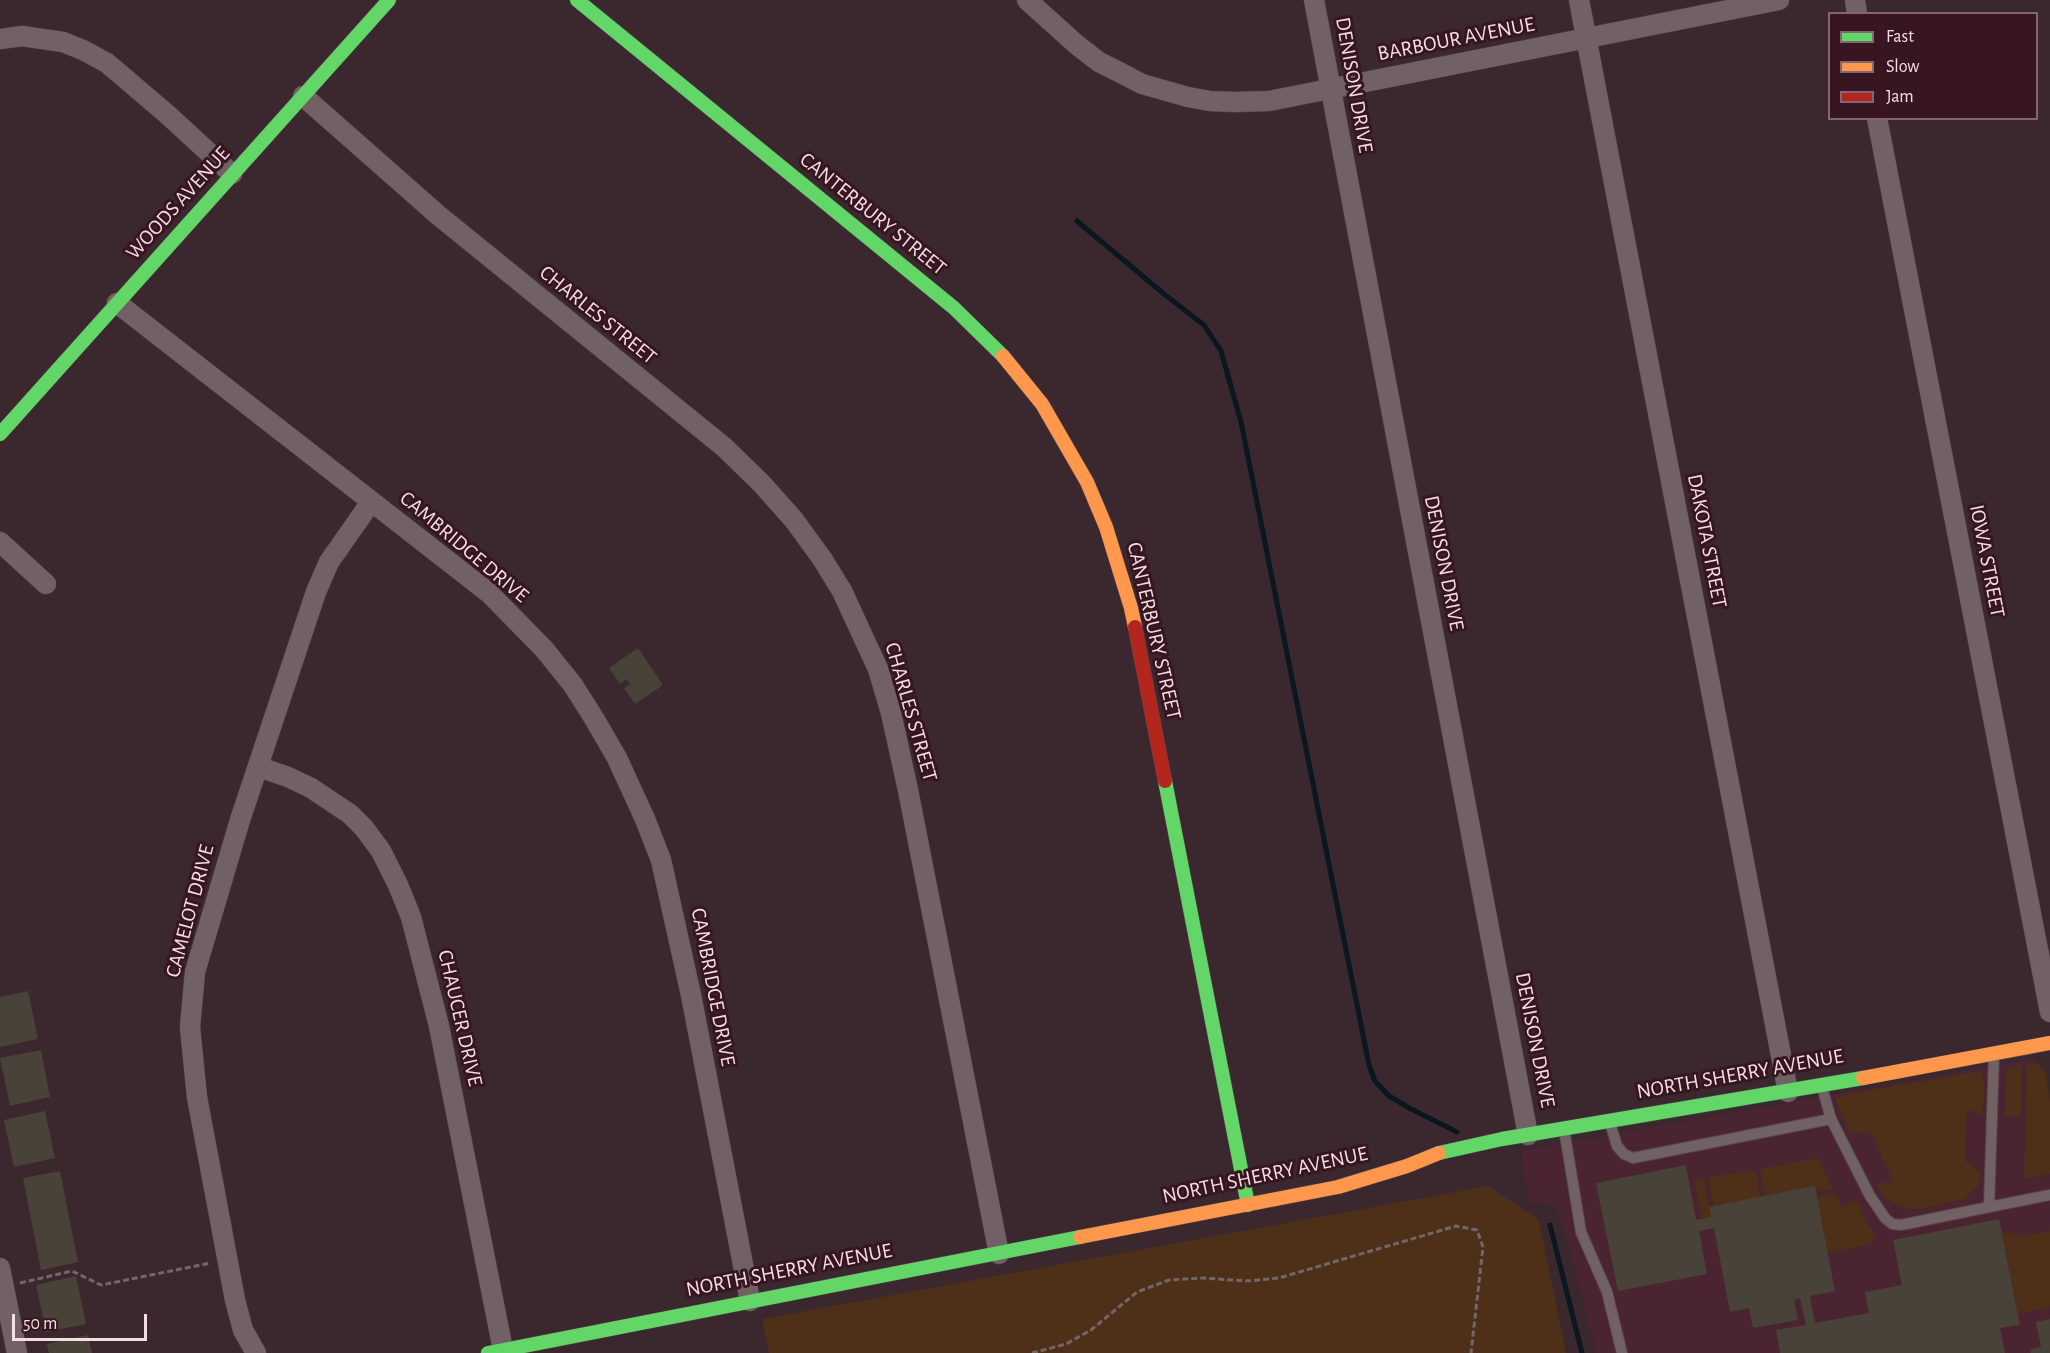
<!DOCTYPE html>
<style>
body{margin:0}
#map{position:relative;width:2050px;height:1353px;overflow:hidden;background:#3a282e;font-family:"Alegreya Sans",sans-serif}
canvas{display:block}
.legend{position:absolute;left:1828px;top:12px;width:210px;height:108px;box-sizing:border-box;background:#371621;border:2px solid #83666f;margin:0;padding:8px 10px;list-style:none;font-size:18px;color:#f5dee3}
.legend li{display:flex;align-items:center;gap:12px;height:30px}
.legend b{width:30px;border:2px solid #83666f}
.scale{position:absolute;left:12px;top:1314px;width:135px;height:27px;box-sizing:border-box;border:3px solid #f5dee3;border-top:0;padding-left:8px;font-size:18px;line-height:21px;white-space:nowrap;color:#f5dee3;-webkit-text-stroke:4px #371621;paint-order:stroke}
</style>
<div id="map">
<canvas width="2050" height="1353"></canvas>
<ul class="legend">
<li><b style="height:8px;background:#63d668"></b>Fast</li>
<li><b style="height:8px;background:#ff974d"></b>Slow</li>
<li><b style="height:8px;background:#b3261e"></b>Jam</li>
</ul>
<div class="scale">50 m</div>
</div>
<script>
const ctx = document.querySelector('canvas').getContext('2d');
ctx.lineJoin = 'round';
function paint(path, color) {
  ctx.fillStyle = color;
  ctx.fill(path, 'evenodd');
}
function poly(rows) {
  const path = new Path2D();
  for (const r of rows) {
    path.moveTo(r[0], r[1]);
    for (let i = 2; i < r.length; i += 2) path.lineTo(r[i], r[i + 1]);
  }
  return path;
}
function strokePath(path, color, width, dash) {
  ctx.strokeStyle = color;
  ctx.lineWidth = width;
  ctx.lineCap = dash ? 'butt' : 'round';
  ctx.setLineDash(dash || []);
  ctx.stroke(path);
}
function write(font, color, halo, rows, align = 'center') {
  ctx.font = font + ' "Alegreya Sans",sans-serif';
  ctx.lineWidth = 6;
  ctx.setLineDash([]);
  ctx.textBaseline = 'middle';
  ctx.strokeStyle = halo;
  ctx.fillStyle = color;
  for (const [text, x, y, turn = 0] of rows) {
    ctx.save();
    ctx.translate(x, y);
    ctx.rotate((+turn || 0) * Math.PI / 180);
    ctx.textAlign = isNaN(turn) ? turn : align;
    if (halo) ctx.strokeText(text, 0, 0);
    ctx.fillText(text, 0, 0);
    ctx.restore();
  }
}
paint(poly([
 [2036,1058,2050,1104,2050,1353,1597,1353,1564,1229,1555,1205,1529,1203,1521,1151]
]), '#4a2430');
paint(poly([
 [2027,1063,2040,1065,2046,1073,2050,1103,2050,1174,2024,1179],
 [2022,1064,2021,1116,2005,1116,2006,1069],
 [1980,1071,1984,1081,1983,1116,1970,1109,1967,1112,1965,1161,1981,1173,1978,1185,1964,1199,1921,1209,1907,1209,1886,1199,1876,1184,1893,1181,1871,1132,1849,1132,1836,1101,1836,1098,1848,1094],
 [1818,1158,1832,1188,1830,1190,1765,1196,1760,1169],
 [1755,1170,1761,1197,1714,1206,1708,1177],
 [1704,1178,1711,1217,1702,1219,1695,1181],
 [1488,1186,1539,1220,1566,1353,769,1353,762,1319],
 [1832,1194,1836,1195,1842,1207,1856,1200,1873,1233,1873,1238,1871,1244,1827,1253,1817,1197],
 [2050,1231,2050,1307,2018,1314,2002,1233,2010,1232,2020,1237]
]), '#4d3017');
strokePath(poly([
 [1077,221,1164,294,1204,325,1221,351,1241,422,1369,1065,1375,1081,1389,1096,1411,1109,1457,1132],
 [1550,1225,1582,1353]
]), '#0a1620', 5);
paint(poly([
 [638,648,663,685,635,704,624,688,630,684,626,679,620,684,609,668],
 [28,991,38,1039,0,1047,0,997],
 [41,1050,50,1097,10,1106,0,1058],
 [45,1111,55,1158,14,1167,4,1120],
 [1686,1165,1696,1220,1711,1217,1709,1207,1815,1186,1835,1291,1810,1296,1815,1323,1869,1313,1865,1292,1902,1285,1893,1240,1999,1219,2020,1325,2000,1328,2005,1353,1780,1353,1776,1330,1806,1325,1800,1298,1794,1300,1798,1320,1753,1328,1749,1308,1730,1312,1714,1228,1699,1231,1707,1274,1618,1291,1596,1183],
 [60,1171,78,1262,41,1270,23,1178],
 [76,1276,86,1324,46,1332,36,1285],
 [2050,1319,2050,1353,2031,1353,2030,1349,2041,1347,2036,1322],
 [88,1335,92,1353,49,1353,47,1344]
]), '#494238');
const lane = poly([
 [1822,1087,1831,1119,1870,1196,1885,1218,1892,1224,1901,1225,1989,1207,1994,1054],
 [1610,1123,1617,1146,1624,1154,1633,1158,1831,1119],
 [1564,1129,1581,1232,1607,1292,1622,1353],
 [1989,1207,2050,1195]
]);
const street = poly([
 [1027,0,1077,45,1099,62,1121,73,1142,84,1188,97,1210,101,1235,102,1269,101,1779,0],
 [1314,0,1528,1135],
 [1579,0,1788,1092],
 [1855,0,1857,14],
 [0,39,22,36,63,42,83,50,107,63,168,115,232,174],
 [303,96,438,215,724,447,762,484,794,520,823,560,842,591,878,669,891,713,908,790,999,1254],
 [1877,118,2050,1012],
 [117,303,489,593,544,649,573,685,595,720,617,758,645,819,661,860,691,995,750,1301],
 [0,542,46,584],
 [259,767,288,777,311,788,350,814,364,828,381,851,398,885,411,917,439,1026,503,1350],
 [0,1268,17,1353],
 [256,1353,243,1330,235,1300,197,1097,190,1027,195,972,240,820,316,592,329,562,371,502]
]);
const fast = poly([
 [577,0,954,308,1003,356],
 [0,434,389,0],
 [1165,781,1248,1205],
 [1439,1153,1502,1139,1863,1078],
 [488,1353,1080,1237]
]);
const slow = poly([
 [1003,356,1042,404,1087,482,1106,527,1131,608,1135,627],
 [1863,1078,2050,1043],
 [1080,1237,1338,1187,1407,1166,1439,1153]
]);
const jam = poly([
 [1135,627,1165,781]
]);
strokePath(lane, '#57474c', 12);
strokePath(street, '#57474c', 21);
strokePath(fast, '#57474c', 15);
strokePath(slow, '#57474c', 15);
strokePath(jam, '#57474c', 15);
strokePath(poly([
 [20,1283,72,1271,101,1285,211,1263],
 [1032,1353,1066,1344,1091,1330,1137,1292,1169,1280,1202,1278,1248,1281,1279,1278,1456,1226,1477,1230,1483,1247,1471,1353]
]), '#73666a', 3, [6, 3]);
strokePath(lane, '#716165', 10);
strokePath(street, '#716165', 20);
strokePath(fast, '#63d668', 14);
strokePath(slow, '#ff974d', 14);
strokePath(jam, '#b3261e', 14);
write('21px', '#f5dee3', '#371621', [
 ["BARBOUR AVENUE",1456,39,-11],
 ["DENISON DRIVE",1354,85,80],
 ["WOODS AVENUE",178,203,-48],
 ["CANTERBURY STREET",873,214,39],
 ["CHARLES STREET",598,315,39],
 ["DAKOTA STREET",1707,541,79],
 ["CAMBRIDGE DRIVE",464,547,40],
 ["IOWA STREET",1987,561,79],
 ["DENISON DRIVE",1444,563,79],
 ["CANTERBURY STREET",1154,631,77],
 ["CHARLES STREET",911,712,74],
 ["CAMELOT DRIVE",190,911,-75],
 ["CAMBRIDGE DRIVE",713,987,79],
 ["CHAUCER DRIVE",460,1018,77],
 ["DENISON DRIVE",1535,1040,79],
 ["NORTH SHERRY AVENUE",1740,1074,-10],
 ["NORTH SHERRY AVENUE",1265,1175,-12],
 ["NORTH SHERRY AVENUE",789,1270,-11]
]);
</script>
